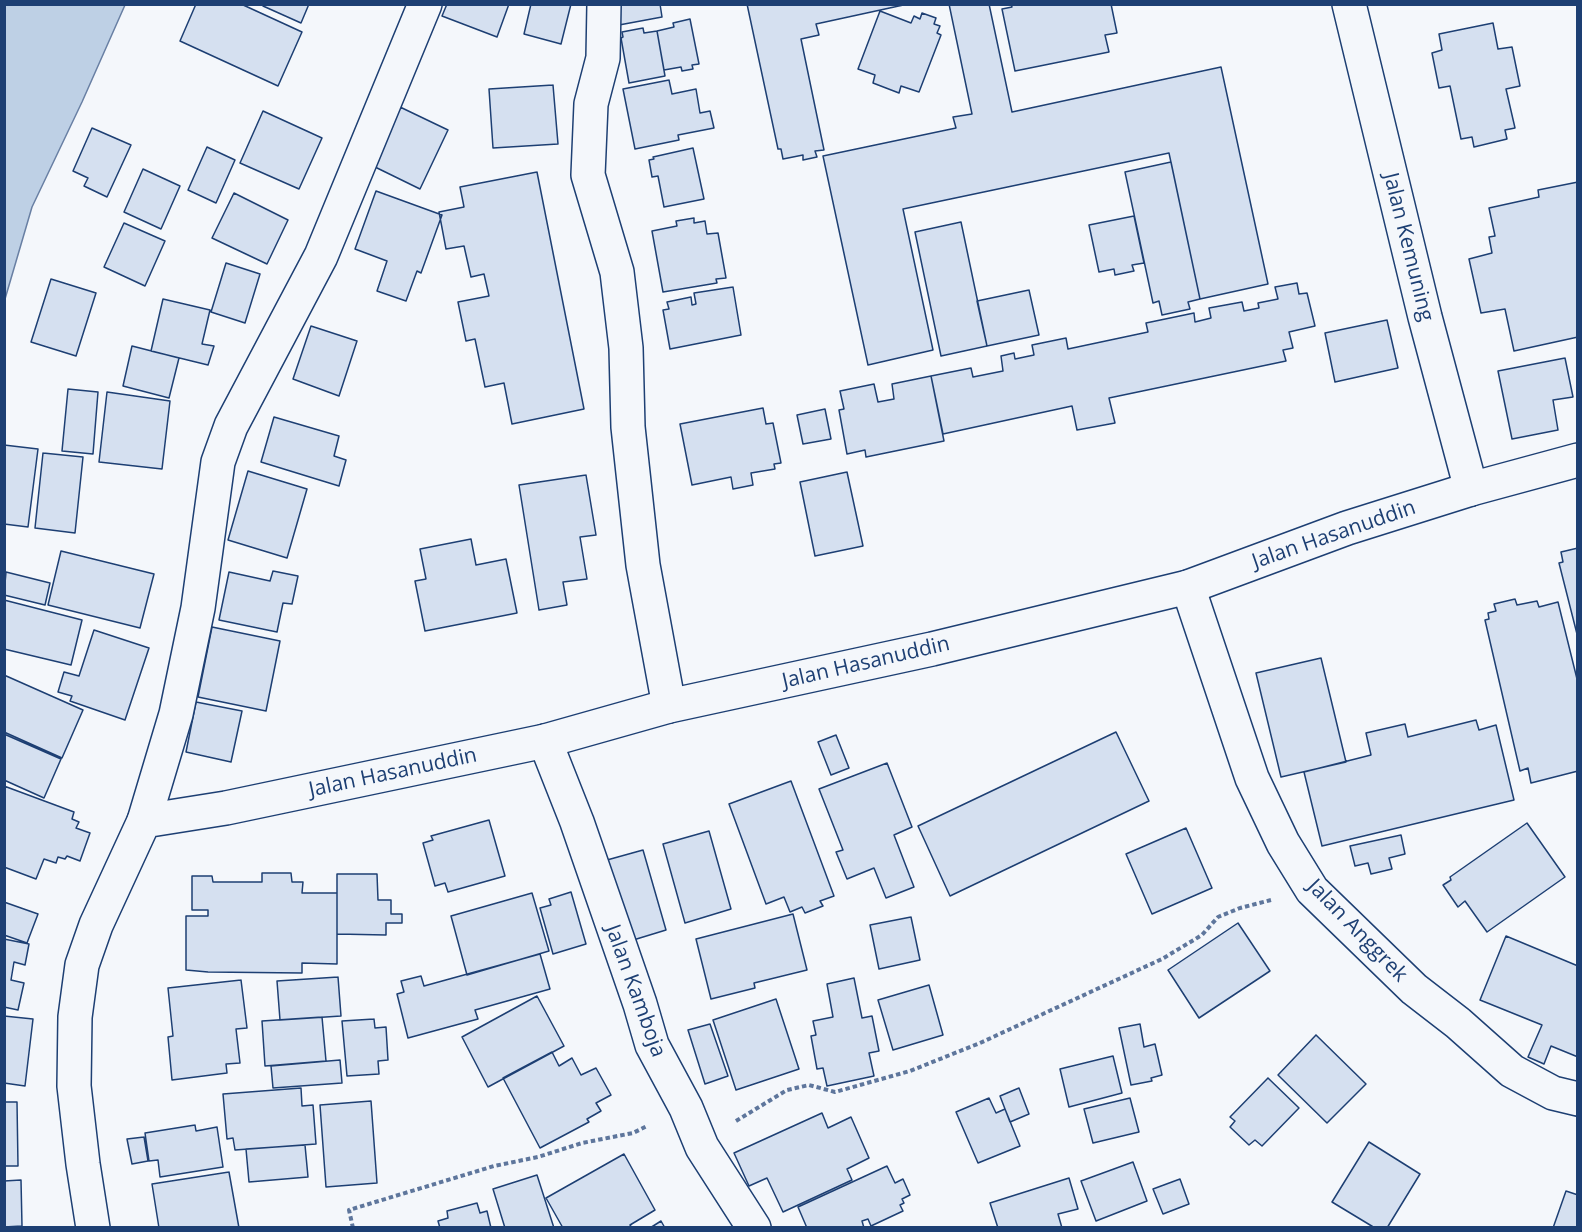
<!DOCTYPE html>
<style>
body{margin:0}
#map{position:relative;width:1582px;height:1232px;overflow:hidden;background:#f4f7fb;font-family:"Open Sans",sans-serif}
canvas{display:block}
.frame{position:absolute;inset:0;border:6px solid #1d3f73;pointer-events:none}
</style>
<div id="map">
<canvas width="1582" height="1232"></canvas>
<div class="frame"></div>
</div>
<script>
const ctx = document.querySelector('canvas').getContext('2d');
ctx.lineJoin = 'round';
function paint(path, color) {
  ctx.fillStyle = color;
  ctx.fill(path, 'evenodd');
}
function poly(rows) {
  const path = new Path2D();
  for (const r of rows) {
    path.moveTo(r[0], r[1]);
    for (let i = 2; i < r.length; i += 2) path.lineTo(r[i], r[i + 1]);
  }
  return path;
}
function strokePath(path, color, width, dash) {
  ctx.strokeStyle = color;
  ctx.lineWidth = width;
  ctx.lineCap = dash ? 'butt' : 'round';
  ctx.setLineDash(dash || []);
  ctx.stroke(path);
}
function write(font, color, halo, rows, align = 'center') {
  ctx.font = font + ' "Open Sans",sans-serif';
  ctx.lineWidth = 4.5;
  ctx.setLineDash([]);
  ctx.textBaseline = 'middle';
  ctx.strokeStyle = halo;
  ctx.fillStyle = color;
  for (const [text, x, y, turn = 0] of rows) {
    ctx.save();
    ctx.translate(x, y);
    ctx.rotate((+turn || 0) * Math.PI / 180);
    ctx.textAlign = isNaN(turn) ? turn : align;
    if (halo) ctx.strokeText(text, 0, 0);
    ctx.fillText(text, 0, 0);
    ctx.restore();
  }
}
const water = poly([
 [5,4,125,5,82,102,32,207,5,299,5,4]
]);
paint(water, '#bed0e5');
strokePath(water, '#687fa3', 1.5);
const building = poly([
 [196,4,241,4,302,32,278,86,180,41,196,4],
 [264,4,309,4,301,23,263,6,264,4],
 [447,4,509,4,497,37,442,16,447,4],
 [531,4,571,4,561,44,524,34,531,4],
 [615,4,660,4,662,17,619,25,615,4],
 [747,4,908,4,816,24,819,35,801,39,824,150,815,151,817,157,803,160,803,155,783,159,781,149,778,149,747,4],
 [949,4,989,4,1012,112,1221,67,1268,284,1200,299,1169,153,903,209,933,350,868,365,823,156,956,128,953,117,972,114,949,4],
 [1011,4,1111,4,1117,33,1105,35,1109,52,1015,71,1002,9,1012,7,1011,4],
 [880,11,911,23,914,16,920,19,922,13,936,18,934,24,940,26,937,33,941,35,919,92,901,86,899,93,873,83,875,75,858,69,880,11],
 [690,19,699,64,692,65,693,69,682,71,681,67,664,70,657,31,674,27,673,23,690,19],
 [1493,23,1498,49,1512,47,1520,86,1506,89,1515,128,1505,130,1507,139,1474,147,1472,137,1461,139,1450,86,1439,88,1432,53,1442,50,1439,34,1493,23],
 [643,28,644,33,657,31,665,76,629,83,621,38,623,37,622,32,643,28],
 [669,80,672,94,696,89,700,113,710,111,714,128,678,135,679,140,635,149,623,89,669,80],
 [553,85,558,144,493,148,489,89,553,85],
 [400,107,448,130,420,189,373,166,400,107],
 [263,111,322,138,299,189,240,163,263,111],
 [92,128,131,145,107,197,84,186,88,178,73,171,92,128],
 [207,147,235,160,216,203,188,190,207,147],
 [693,148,704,199,664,207,658,176,652,177,649,160,654,159,653,157,693,148],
 [1171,162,1200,299,1188,302,1190,309,1162,315,1159,301,1153,303,1125,172,1171,162],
 [143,169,180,186,161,229,124,212,143,169],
 [537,172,584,409,512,424,504,383,485,387,475,339,466,341,458,302,489,296,484,274,471,277,464,246,446,249,439,212,464,207,460,187,537,172],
 [1578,182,1578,337,1514,351,1505,309,1481,313,1469,259,1492,253,1489,237,1495,236,1489,208,1539,197,1538,190,1578,182],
 [376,191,442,215,421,273,417,271,406,301,377,291,387,261,355,249,376,191],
 [234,193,288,220,267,264,212,238,234,193],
 [1134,216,1144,263,1132,265,1134,271,1115,275,1114,269,1099,272,1089,225,1134,216],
 [694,218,694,223,705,221,707,234,718,233,726,278,716,279,717,283,663,292,652,231,677,226,676,221,694,218],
 [961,222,987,346,941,356,915,232,961,222],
 [124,223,165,241,145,286,104,267,124,223],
 [226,263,260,274,245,323,211,312,226,263],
 [51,279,96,293,76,356,31,342,51,279],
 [1297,283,1299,294,1307,293,1315,326,1289,332,1293,348,1283,350,1286,361,1109,398,1115,423,1077,430,1072,406,943,434,931,376,971,368,973,377,1003,371,1001,356,1014,353,1015,359,1034,355,1032,345,1066,338,1068,349,1148,332,1146,323,1194,313,1195,322,1211,318,1209,308,1242,302,1244,311,1259,308,1258,303,1278,299,1275,287,1297,283],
 [733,287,741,335,670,349,663,310,669,309,667,302,691,297,692,305,696,304,694,293,733,287],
 [1029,290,1039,335,987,346,977,301,1029,290],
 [163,299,210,310,202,344,214,346,208,365,151,351,163,299],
 [1387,320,1398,368,1335,382,1325,333,1387,320],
 [311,326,357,341,339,396,293,379,311,326],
 [132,346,179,358,169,398,123,386,132,346],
 [1565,358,1573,397,1553,400,1558,430,1512,439,1498,371,1565,358],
 [931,376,944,441,866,457,865,450,847,454,839,410,844,409,840,391,874,384,878,402,894,399,892,384,931,376],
 [68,389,98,392,93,454,62,451,68,389],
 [107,392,170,401,162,469,99,462,107,392],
 [763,408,766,424,773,423,781,463,774,464,775,469,751,473,753,485,733,489,731,477,692,485,680,424,763,408],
 [825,409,831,439,803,444,797,415,825,409],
 [274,417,339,436,334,456,346,460,339,486,261,462,274,417],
 [4,445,38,449,28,527,4,524,4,445],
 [43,453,83,457,75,533,35,528,43,453],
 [248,471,307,489,287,558,228,540,248,471],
 [847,472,863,546,815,556,800,482,847,472],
 [586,475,596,535,580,537,587,579,563,582,567,605,539,610,519,485,586,475],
 [471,539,476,565,506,559,517,613,425,631,415,581,426,579,420,549,471,539],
 [1578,548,1578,638,1559,563,1563,562,1561,552,1578,548],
 [61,551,154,574,140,628,48,605,61,551],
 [273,571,298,576,292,604,283,603,277,632,219,620,229,572,270,581,273,571],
 [6,572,50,583,45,605,4,595,6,572],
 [1515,599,1517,605,1537,601,1539,607,1558,602,1578,683,1578,771,1531,783,1528,768,1520,771,1485,620,1489,619,1488,613,1496,611,1494,604,1515,599],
 [4,600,82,620,71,665,4,649,4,600],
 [212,627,280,641,266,711,198,697,212,627],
 [94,630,149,648,125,720,70,701,72,696,58,692,64,672,79,676,94,630],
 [1321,658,1346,762,1281,777,1256,673,1321,658],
 [4,675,83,710,62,758,4,732,4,675],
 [196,702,242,711,231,762,186,752,196,702],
 [1476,720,1479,730,1496,725,1514,800,1322,846,1304,772,1371,755,1366,733,1405,724,1408,737,1476,720],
 [1116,732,1149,801,950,896,918,826,1116,732],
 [4,734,61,759,44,798,4,780,4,734],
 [836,735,849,768,831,775,818,742,836,735],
 [887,763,912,827,894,835,914,887,886,898,874,868,847,879,836,852,843,850,819,789,887,763],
 [791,781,834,896,820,901,823,906,805,913,802,907,790,912,784,897,766,904,729,804,791,781],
 [4,786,74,812,72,819,79,822,76,828,90,833,80,861,67,856,65,859,58,857,56,863,44,859,36,879,4,867,4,786],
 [489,820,505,876,448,892,445,883,435,886,423,843,433,840,431,836,489,820],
 [1527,823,1565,877,1487,932,1465,901,1458,907,1443,885,1451,880,1450,877,1527,823],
 [1186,828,1212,888,1152,914,1126,854,1186,828],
 [709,831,731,909,685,923,663,844,709,831],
 [1401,835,1405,854,1389,858,1392,869,1371,874,1368,863,1355,866,1350,846,1401,835],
 [643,850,666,930,630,941,607,860,643,850],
 [262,873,291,873,292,882,303,882,302,893,337,893,337,964,302,963,302,973,208,972,186,970,186,916,208,916,208,910,192,910,192,876,212,876,213,882,262,882,262,873],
 [337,874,377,874,378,900,391,900,391,914,402,914,402,923,386,923,386,935,337,934,337,874],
 [571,892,586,944,553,954,540,908,551,905,549,899,571,892],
 [532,893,549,951,467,975,451,916,532,893],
 [4,902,38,914,27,943,4,935,4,902],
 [793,914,807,970,754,983,755,988,711,999,696,939,793,914],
 [911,917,920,960,879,969,870,925,911,917],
 [1238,923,1270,971,1199,1018,1168,970,1238,923],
 [1506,936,1578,966,1578,1057,1551,1046,1544,1064,1528,1057,1542,1025,1480,1000,1506,936],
 [4,939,29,944,25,965,14,962,11,980,24,983,18,1010,4,1007,4,939],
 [540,954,550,989,475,1010,478,1019,408,1038,397,994,404,992,401,981,421,976,424,986,540,954],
 [338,977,341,1016,280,1020,277,981,338,977],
 [854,978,862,1018,872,1016,879,1051,869,1053,874,1076,827,1086,823,1068,817,1069,811,1036,816,1035,813,1021,833,1017,827,984,854,978],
 [241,980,247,1028,236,1029,240,1063,226,1064,227,1073,172,1080,168,1037,173,1036,168,988,241,980],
 [929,985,943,1035,893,1050,878,1000,929,985],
 [537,996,564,1046,488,1087,462,1037,537,996],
 [776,999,799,1069,736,1090,713,1020,776,999],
 [4,1016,33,1019,25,1086,4,1083,4,1016],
 [322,1017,326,1061,265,1066,262,1021,322,1017],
 [374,1019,375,1028,386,1027,388,1060,378,1061,379,1074,347,1076,342,1021,374,1019],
 [710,1024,728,1076,705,1084,688,1030,710,1024],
 [1140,1024,1144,1047,1155,1044,1162,1075,1151,1078,1152,1081,1131,1085,1119,1028,1140,1024],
 [1316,1035,1366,1084,1327,1123,1278,1075,1316,1035],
 [552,1052,559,1066,572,1058,581,1075,596,1068,611,1095,596,1103,601,1111,587,1119,589,1122,540,1148,503,1078,552,1052],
 [1113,1056,1122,1093,1069,1107,1060,1069,1113,1056],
 [340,1060,342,1083,273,1088,271,1066,340,1060],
 [1268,1078,1299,1108,1262,1146,1255,1140,1249,1145,1230,1127,1235,1121,1230,1117,1268,1078],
 [301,1088,302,1106,313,1105,316,1144,235,1150,233,1138,227,1139,223,1094,301,1088],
 [1019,1088,1029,1114,1010,1122,1000,1096,1019,1088],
 [989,1098,996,1113,1005,1109,1020,1146,978,1163,956,1112,989,1098],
 [1130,1098,1139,1132,1093,1143,1084,1109,1130,1098],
 [371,1101,377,1183,326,1187,320,1105,371,1101],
 [4,1102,17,1102,18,1166,4,1166,4,1102],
 [822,1113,828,1128,851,1117,869,1158,847,1169,852,1180,783,1212,767,1178,749,1186,734,1153,822,1113],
 [195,1125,196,1131,217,1127,223,1167,160,1177,158,1160,149,1161,145,1133,195,1125],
 [144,1137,148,1161,132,1164,127,1139,144,1137],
 [1369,1142,1420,1174,1387,1228,1375,1228,1332,1202,1369,1142],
 [305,1145,308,1177,249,1182,246,1149,305,1145],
 [624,1154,655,1210,630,1225,632,1228,563,1228,546,1198,624,1154],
 [1133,1162,1147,1201,1096,1221,1081,1181,1133,1162],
 [887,1166,895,1183,903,1179,910,1195,902,1199,904,1203,900,1205,903,1211,871,1226,868,1219,862,1221,864,1228,807,1228,798,1207,887,1166],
 [229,1172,239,1228,159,1228,152,1184,229,1172],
 [537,1175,554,1228,505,1228,493,1189,537,1175],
 [1069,1178,1078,1209,1058,1214,1062,1228,998,1228,990,1203,1069,1178],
 [1180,1179,1189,1204,1163,1214,1153,1189,1180,1179],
 [21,1180,22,1226,4,1227,4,1181,21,1180],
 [1566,1191,1578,1195,1578,1228,1553,1228,1566,1191],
 [477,1203,480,1213,487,1211,491,1228,440,1228,438,1221,448,1218,447,1211,477,1203],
 [661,1221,665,1228,650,1228,661,1221]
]);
paint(building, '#d5e0f0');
strokePath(building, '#1d3f73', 1.5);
const street = poly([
 [604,4,603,58,591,104,588,175,617,272,626,348,628,427,643,565,669,706],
 [1349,4,1425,317,1471,489],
 [1188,587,1252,778,1283,843,1312,890,1414,989,1458,1023,1512,1071,1553,1093,1578,1099],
 [545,741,577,822,640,1004,652,1045,686,1108,702,1147,754,1228],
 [144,821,176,714,198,608,218,462,231,426,321,256,425,4]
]);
const secondary = poly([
 [93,1228,83,1164,74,1086,75,1017,82,965,96,925,144,821,226,808,545,741,669,706,932,649,1188,587,1347,528,1471,489,1578,460]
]);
strokePath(street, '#1d3f73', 36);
strokePath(secondary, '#1d3f73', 36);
strokePath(poly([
 [736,1121,787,1090,809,1085,835,1092,910,1071,980,1043,1162,959,1202,935,1218,917,1240,908,1271,900],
 [353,1228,349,1210,494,1166,538,1157,582,1143,633,1133,647,1126]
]), '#5e769c', 4, [4.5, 3]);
strokePath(street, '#f4f7fb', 33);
strokePath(secondary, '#f4f7fb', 33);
write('21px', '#1d3f73', '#f4f7fb', [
 ["Jalan Kemuning",1408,247,76],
 ["Jalan Hasanuddin",1334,535,-19],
 ["Jalan Hasanuddin",866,663,-13],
 ["Jalan Hasanuddin",393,773,-12],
 ["Jalan Anggrek",1357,931,46],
 ["Jalan Kamboja",635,991,70]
]);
</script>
